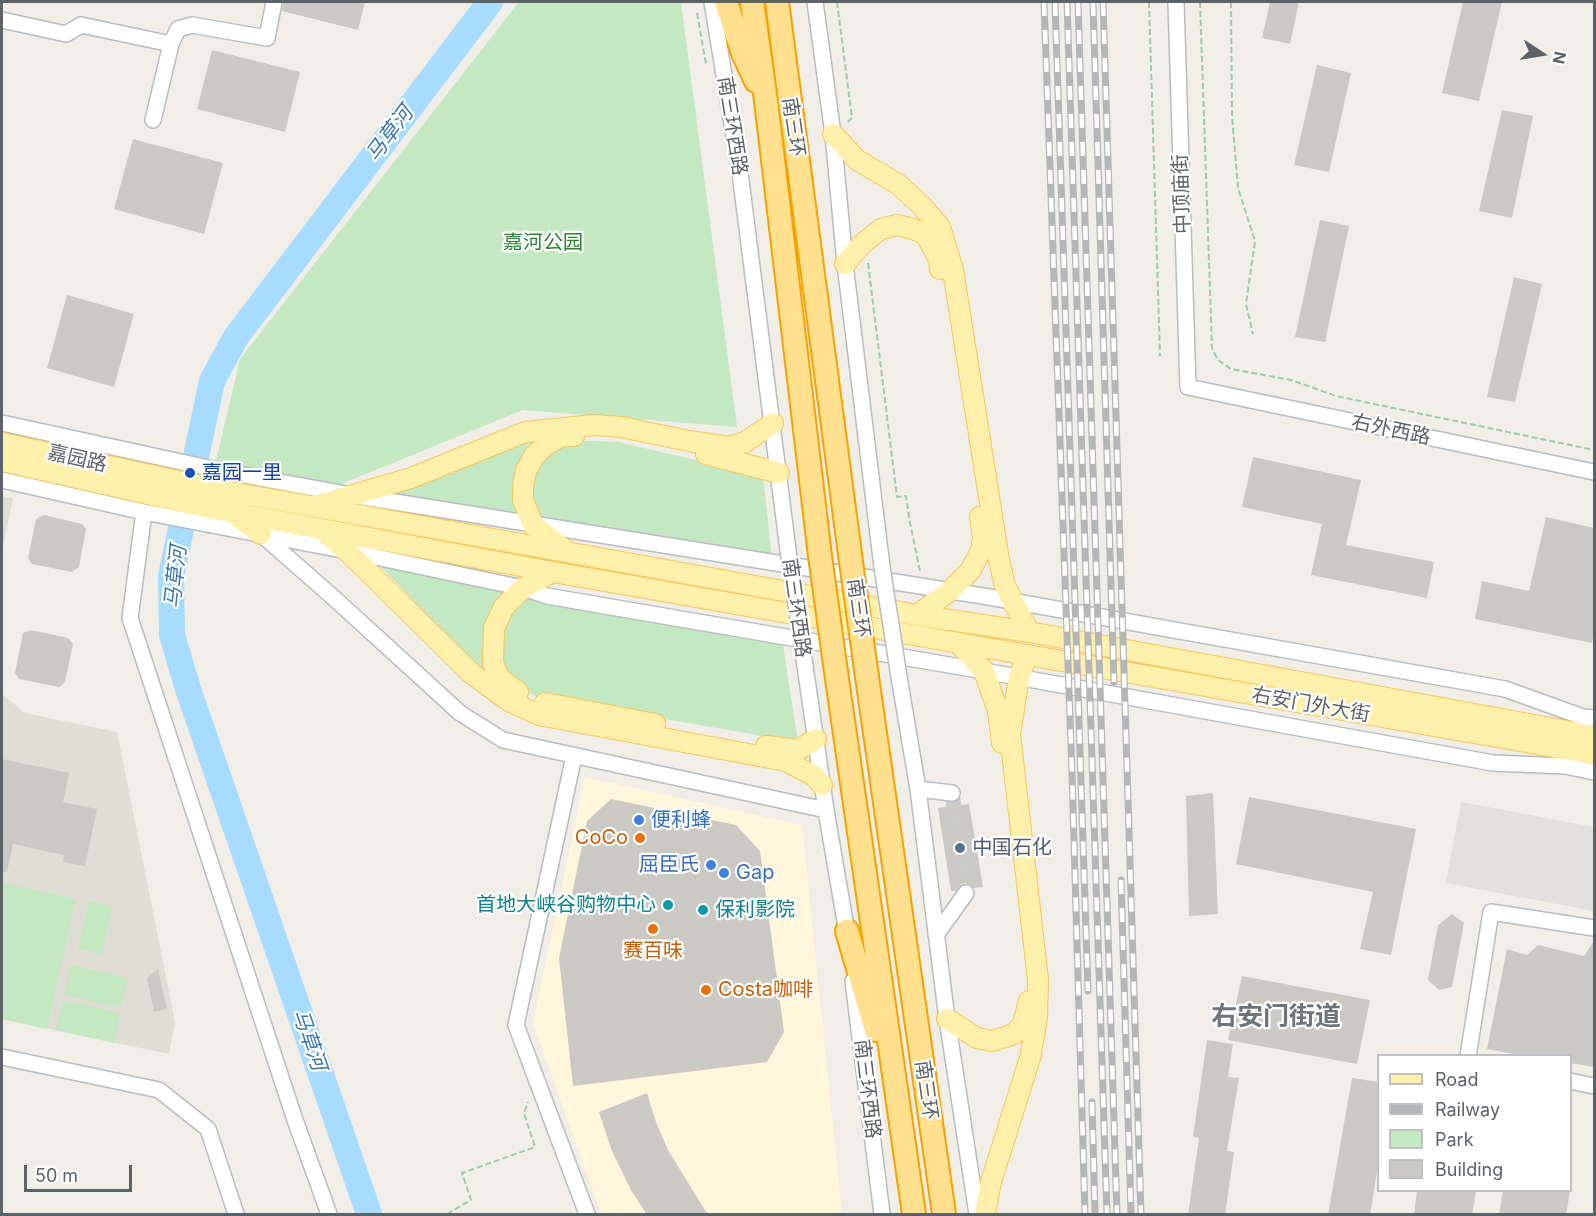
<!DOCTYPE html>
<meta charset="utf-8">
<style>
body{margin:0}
#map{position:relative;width:1596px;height:1216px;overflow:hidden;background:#f0eee6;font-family:Inter,sans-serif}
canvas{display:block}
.frame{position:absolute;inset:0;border:3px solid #5d6267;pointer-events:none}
.legend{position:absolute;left:1377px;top:1054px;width:195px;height:138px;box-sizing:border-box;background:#fff;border:2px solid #bec0c2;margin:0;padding:8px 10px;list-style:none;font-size:18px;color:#5d6267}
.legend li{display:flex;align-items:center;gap:12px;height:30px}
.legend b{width:30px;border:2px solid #bec0c2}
.north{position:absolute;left:1512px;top:24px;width:60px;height:60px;-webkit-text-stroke:4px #fff;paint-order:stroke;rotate:102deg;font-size:16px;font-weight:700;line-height:24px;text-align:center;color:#5d6267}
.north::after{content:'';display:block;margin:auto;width:21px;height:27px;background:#5d6267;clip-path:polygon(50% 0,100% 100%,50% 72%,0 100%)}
.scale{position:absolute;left:24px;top:1165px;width:108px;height:27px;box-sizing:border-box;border:3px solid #5d6267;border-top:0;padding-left:8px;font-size:18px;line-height:21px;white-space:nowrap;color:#5d6267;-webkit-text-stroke:4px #fff;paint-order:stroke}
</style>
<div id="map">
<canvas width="1596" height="1216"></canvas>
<div class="frame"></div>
<ul class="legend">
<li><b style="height:8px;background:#fff0ac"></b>Road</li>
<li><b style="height:8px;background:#b5b6b7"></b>Railway</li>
<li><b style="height:16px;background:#c3e8c2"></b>Park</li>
<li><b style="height:16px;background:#cbc9c3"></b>Building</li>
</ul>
<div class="north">N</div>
<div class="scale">50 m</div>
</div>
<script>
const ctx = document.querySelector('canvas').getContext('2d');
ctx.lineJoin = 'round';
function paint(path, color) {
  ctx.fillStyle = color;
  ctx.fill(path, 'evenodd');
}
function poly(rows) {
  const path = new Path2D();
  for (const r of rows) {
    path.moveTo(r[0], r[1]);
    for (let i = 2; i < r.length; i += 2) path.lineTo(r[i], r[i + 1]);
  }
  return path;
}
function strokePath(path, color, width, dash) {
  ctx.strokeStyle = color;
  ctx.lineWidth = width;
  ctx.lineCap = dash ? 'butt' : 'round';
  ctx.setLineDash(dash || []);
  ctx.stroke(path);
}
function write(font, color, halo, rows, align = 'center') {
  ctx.font = font + ' Inter,"Noto Sans SC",sans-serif';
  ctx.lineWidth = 4.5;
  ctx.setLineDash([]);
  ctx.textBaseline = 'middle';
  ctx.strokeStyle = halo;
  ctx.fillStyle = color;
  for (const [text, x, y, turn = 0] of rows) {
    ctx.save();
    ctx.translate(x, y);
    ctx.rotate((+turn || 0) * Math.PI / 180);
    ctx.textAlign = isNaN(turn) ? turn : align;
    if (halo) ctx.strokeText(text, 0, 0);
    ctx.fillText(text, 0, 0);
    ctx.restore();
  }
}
paint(poly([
 [585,777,802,825,842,1214,601,1214,533,1023]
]), '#fff6dc');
paint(poly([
 [1461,802,1594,827,1594,911,1446,883]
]), '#e1e0da');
paint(poly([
 [2,496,13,498,2,552],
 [2,694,25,713,117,732,175,1022,169,1054,2,1019]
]), '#e0ddd4');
paint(poly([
 [519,2,681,2,737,427,523,410,324,491,216,461,240,359],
 [540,435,523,520,391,495],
 [562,440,619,442,763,476,772,559,541,519,532,507,529,484,540,457],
 [379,565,512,589,484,640,484,673],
 [531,597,783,645,798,742,537,697,503,678,498,629,511,606],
 [2,883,76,899,47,1029,2,1019],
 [89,901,112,906,102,954,78,949],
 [70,965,128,978,121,1008,64,995],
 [63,1000,120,1013,114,1043,56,1030]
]), '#c3e8c2');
strokePath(poly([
 [369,1214,188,689,172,635,171,576,212,381,236,337,490,2]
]), '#a7dbff', 26);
paint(poly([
 [283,2,365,2,358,30,282,11],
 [1270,2,1299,2,1290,44,1262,38],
 [1463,2,1502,2,1479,101,1442,93],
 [212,50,300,72,285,132,197,109],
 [1317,65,1351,73,1329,172,1294,165],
 [1502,110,1533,116,1512,218,1479,211],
 [133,139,223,163,204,234,114,209],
 [1320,220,1349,226,1325,342,1295,337],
 [1514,277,1542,284,1515,402,1487,397],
 [67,295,134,314,114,387,47,368],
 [1253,457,1361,480,1346,545,1434,562,1427,598,1311,575,1322,524,1242,507],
 [44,515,82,524,86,529,79,567,72,572,32,564,28,558,36,519],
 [1546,517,1594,528,1594,631,1592,643,1475,619,1482,581,1529,591],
 [31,630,68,638,73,644,65,682,59,687,19,679,15,673,23,633],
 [2,759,69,773,63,802,97,809,85,866,63,862,64,855,13,844,7,872,2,872],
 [1213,793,1218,914,1189,916,1186,796],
 [1249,797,1416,829,1391,955,1360,949,1373,892,1236,864],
 [611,799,736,825,760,851,784,1032,767,1062,573,1086,559,958,587,821],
 [969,804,983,887,974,888,966,883,961,884,956,891,951,891,938,808],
 [1452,914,1464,923,1452,987,1439,990,1428,980,1438,925],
 [1594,941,1594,1067,1570,1063,1570,1056,1524,1056,1487,1049,1507,949,1527,955,1538,945,1584,956],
 [158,969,167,1009,154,1012,147,978],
 [1242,976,1370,1000,1357,1064,1228,1040],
 [1207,1040,1233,1044,1228,1077,1239,1078,1227,1151,1234,1152,1225,1215,1188,1215,1199,1138,1193,1137],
 [1352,1078,1378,1082,1378,1165,1370,1215,1328,1215],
 [647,1093,656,1122,668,1150,708,1215,647,1215,631,1190,612,1151,599,1112],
 [1417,1191,1476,1191,1472,1215,1414,1215],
 [1503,1191,1570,1191,1566,1215,1499,1215]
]), '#cbc9c3');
strokePath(poly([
 [952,793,966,893]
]), '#cbcbc6', 15, [15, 8]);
const minor = poly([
 [712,2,740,173,788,550],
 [815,2,833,134,845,264,882,567],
 [1176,2,1188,387,1594,472],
 [2,20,66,34,81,25,171,44],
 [153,120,171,44,178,29,192,25,267,38,274,2],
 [2,423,227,472,351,495,989,597,1505,689,1583,717,1594,718],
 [2,480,144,512,347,551,523,588,547,596,984,671,1493,763,1565,766,1594,772],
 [144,512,130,618,295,1120,329,1214],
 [261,534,335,599,460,713,503,740,826,810],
 [805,666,826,810,848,939],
 [900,683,918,789,947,1019,977,1214],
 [574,756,516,1025,587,1214],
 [918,789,952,793],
 [936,935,966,893],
 [853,981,882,1214],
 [1468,1056,1491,912,1594,928],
 [2,1057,159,1090,208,1129,236,1214],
 [1570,1081,1594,1086]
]);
const major = poly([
 [833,134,857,160,898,184,921,205,940,227,953,270,999,560,1005,586,1029,632],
 [845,264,861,245,881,229,897,225,913,229,925,234,938,257,940,269],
 [2,443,220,490,917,615,1029,632,1594,736],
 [706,454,779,473],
 [2,461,219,510,553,572,1594,754],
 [315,506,411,478,525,432,594,425,621,427,689,441,729,447,745,442,773,423],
 [235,515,261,534],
 [321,529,347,551,472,674,509,701,539,715,786,761,814,776,822,785],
 [565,550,533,525,523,500,523,486,526,471,534,456,546,445,561,436,574,436],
 [917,615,950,591,970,571,981,551,983,537,980,517],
 [959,644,984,671,998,711,1002,743],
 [518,692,499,678,493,663,494,628,504,607,523,588,553,572],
 [545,703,655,724],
 [766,746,798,750,816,739],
 [947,1019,977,1038,992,1041,1014,1034,1023,1024,1029,1001],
 [985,1214,991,1182,1030,1058,1037,1018,1038,980,1010,734,1019,677,1027,656]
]);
const highway = poly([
 [726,2,743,53,756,81],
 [752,2,766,101,820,556],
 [777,2,851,562],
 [836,672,914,1214],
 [867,677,944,1214],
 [847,931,876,1030]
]);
strokePath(minor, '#b8bcc0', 18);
strokePath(major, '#f7c659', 22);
strokePath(highway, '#f6a300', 26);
strokePath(poly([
 [837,2,852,118,847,123],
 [1149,2,1160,356],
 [1200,2,1212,348,1218,360,1231,369,1291,380,1336,396,1594,450],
 [1231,2,1232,116,1238,188,1255,241,1246,304,1253,334],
 [697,13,706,64],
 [868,263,897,497,906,496,910,523,920,571],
 [447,1214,471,1200,462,1173,535,1147,524,1113,528,1102]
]), '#9acaa7', 2, [6, 3]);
strokePath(minor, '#fff', 15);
strokePath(major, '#fff0ac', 20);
strokePath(highway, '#ffe08e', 22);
const rail = poly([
 [1044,2,1072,773,1085,1214],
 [1055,2,1088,991],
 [1067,2,1107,1214],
 [1078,2,1117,1214],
 [1093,2,1114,682],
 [1103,2,1141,1214],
 [1121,880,1131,1214],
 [1092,1102,1095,1214]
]);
strokePath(rail, '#b5b6b7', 7);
strokePath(rail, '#fff', 4.5, [14]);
const minorBridge = poly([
 [788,550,805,666],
 [882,567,900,683]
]);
const highwayBridge = poly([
 [820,556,836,672],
 [851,562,867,677]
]);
strokePath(minorBridge, '#b8bcc0', 18, []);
strokePath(highwayBridge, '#f6a300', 26, []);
strokePath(minorBridge, '#fff', 15);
strokePath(highwayBridge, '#ffe08e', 22);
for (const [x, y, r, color] of [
 [190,473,6,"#1a4fb4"],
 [639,820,6,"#3f7fe0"],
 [640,838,6,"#e8710a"],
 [960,848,6,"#5c6f8a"],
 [711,865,6,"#3f7fe0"],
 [724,873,6,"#3f7fe0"],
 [668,905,6,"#0f9aa8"],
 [703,910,6,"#0f9aa8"],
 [653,929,6,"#e8710a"],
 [706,990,6,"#e8710a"]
]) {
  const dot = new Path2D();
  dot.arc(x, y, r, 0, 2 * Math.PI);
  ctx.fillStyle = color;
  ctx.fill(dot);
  strokePath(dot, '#fff', 2);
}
write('20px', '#5d6267', '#fff', [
 ["南三环西路",732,126,81],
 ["南三环",793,127,82],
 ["中顶庙街",1182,194,-92],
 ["右外西路",1391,430,12],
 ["嘉园路",77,459,13],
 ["南三环西路",796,608,82],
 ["南三环",858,608,82],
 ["右安门外大街",1311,705,10],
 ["南三环西路",867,1089,83],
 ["南三环",926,1090,82]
]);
write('20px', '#308232', '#fff', [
 ["嘉河公园",543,243]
]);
write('20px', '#164399', '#fff', [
 ["嘉园一里",202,473]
], 'left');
write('20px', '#366cbe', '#fff', [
 ["便利蜂",651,820],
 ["屈臣氏",699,865,"right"],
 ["Gap",736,873]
], 'left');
write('20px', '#c56008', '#fff', [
 ["CoCo",628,838],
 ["赛百味",653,951,"center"],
 ["Costa咖啡",718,990,"left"]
], 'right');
write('20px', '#4e5e75', '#fff', [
 ["中国石化",972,848]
], 'left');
write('20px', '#0d838f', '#fff', [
 ["首地大峡谷购物中心",656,905],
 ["保利影院",715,910,"left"]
], 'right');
write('italic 21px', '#3c76ad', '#fff', [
 ["马草河",390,134,-53],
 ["马草河",176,577,-84],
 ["马草河",309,1040,71]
]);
write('bold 26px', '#6e7479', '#fff', [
 ["右安门街道",1276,1017]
]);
</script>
